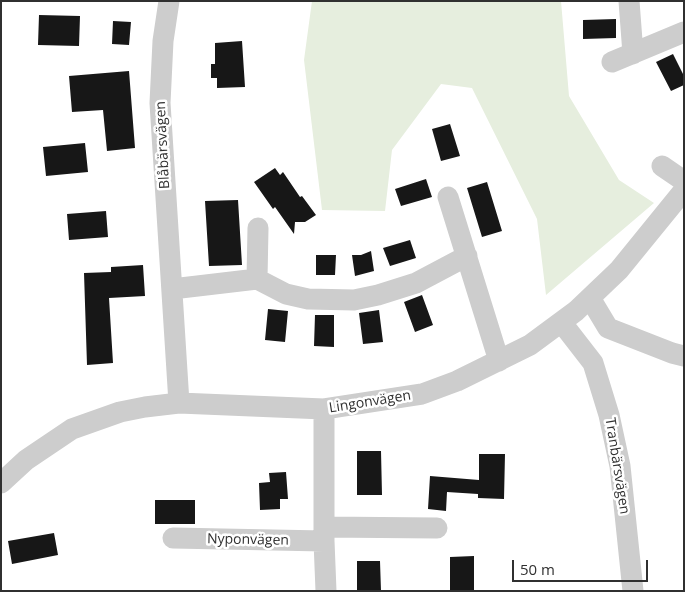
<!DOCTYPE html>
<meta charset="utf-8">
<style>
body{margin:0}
#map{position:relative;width:685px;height:592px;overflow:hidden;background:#fff;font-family:"Open Sans",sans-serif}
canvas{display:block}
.frame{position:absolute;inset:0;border:2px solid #303030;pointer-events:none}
.scale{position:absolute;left:512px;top:560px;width:136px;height:22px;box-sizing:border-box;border:2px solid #303030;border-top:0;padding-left:6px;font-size:15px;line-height:18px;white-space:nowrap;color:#303030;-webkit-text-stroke:4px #fff;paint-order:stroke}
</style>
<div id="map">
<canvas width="685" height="592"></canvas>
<div class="frame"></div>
<div class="scale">50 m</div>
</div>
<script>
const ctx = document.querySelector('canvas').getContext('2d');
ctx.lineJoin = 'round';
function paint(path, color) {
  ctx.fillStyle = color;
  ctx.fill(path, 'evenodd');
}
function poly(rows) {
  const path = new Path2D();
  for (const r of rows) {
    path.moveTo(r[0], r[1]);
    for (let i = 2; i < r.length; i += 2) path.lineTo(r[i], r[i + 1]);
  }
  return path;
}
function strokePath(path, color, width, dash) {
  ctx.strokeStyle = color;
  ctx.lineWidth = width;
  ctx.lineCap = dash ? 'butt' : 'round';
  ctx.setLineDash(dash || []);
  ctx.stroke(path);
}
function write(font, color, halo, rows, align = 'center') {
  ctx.font = font + ' "Open Sans",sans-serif';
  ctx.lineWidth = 5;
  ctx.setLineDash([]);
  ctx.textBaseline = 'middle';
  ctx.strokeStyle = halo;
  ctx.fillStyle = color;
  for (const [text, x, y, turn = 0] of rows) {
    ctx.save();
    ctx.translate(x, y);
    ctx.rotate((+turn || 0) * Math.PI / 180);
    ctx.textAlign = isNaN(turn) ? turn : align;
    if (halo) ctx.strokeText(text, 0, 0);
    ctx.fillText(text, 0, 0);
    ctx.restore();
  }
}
paint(poly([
 [312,1,561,1,569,96,619,180,654,203,546,295,537,219,472,88,441,84,392,150,385,211,322,210,304,60]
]), '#e6eede');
paint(poly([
 [39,15,80,16,79,46,38,45],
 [616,19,616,38,583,39,583,20],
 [113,21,131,22,129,45,112,44],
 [242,41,245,87,217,88,217,78,211,78,211,64,215,64,215,43],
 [673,54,684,76,684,85,671,91,656,62],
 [129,71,135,148,107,151,103,110,72,112,69,76],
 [450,124,460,156,441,161,432,129],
 [85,143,88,172,46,176,43,147],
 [275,168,280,175,283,172,300,197,302,196,316,215,305,222,295,222,294,234,275,207,273,209,254,182],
 [426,179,432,197,401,206,395,189],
 [487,182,502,231,482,237,467,188],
 [238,200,242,265,209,266,205,201],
 [106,211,108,237,69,240,67,214],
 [410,240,416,258,390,266,383,248],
 [371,251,374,271,355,276,352,255,361,255],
 [316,255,336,255,335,275,316,275],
 [143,265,145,296,109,298,113,363,87,365,84,273,111,272,111,267],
 [422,295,433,325,415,332,404,302],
 [268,309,288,311,285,342,265,340],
 [379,310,383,342,363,344,359,313],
 [315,315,334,315,334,347,314,346],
 [357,451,381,451,382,495,357,495],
 [479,454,505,454,504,499,478,498,478,494,447,492,446,511,428,509,430,476,479,480],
 [286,472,288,499,280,499,280,509,260,510,259,483,270,482,269,473],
 [155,500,195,500,195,524,155,524],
 [54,533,58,555,12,564,8,541],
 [474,556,474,591,450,591,450,557],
 [357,561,380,561,381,591,357,591]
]), '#171717');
strokePath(poly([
 [169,1,163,41,160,103,179,403],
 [629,1,633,54],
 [612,62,684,32],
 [662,166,684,181],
 [448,197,499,361],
 [258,228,257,279,286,294,308,299,354,300,378,295,416,283,467,256],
 [172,289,257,279],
 [590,298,608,328,672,353,684,356],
 [562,323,593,363,609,415,620,466,633,591],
 [324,409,324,541,326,591],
 [1,483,26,460,72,429,120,412,145,407,179,403,324,409,422,394,457,381,530,345,576,311,619,270,684,190],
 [324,527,437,528],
 [173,538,324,541]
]), '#cdcdcd', 21);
write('14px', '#303030', '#fff', [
 ["Blåbärsvägen",163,145,-93],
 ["Lingonvägen",370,402,-9],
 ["Tranbärsvägen",617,466,81],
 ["Nyponvägen",248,540,1]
]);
</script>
